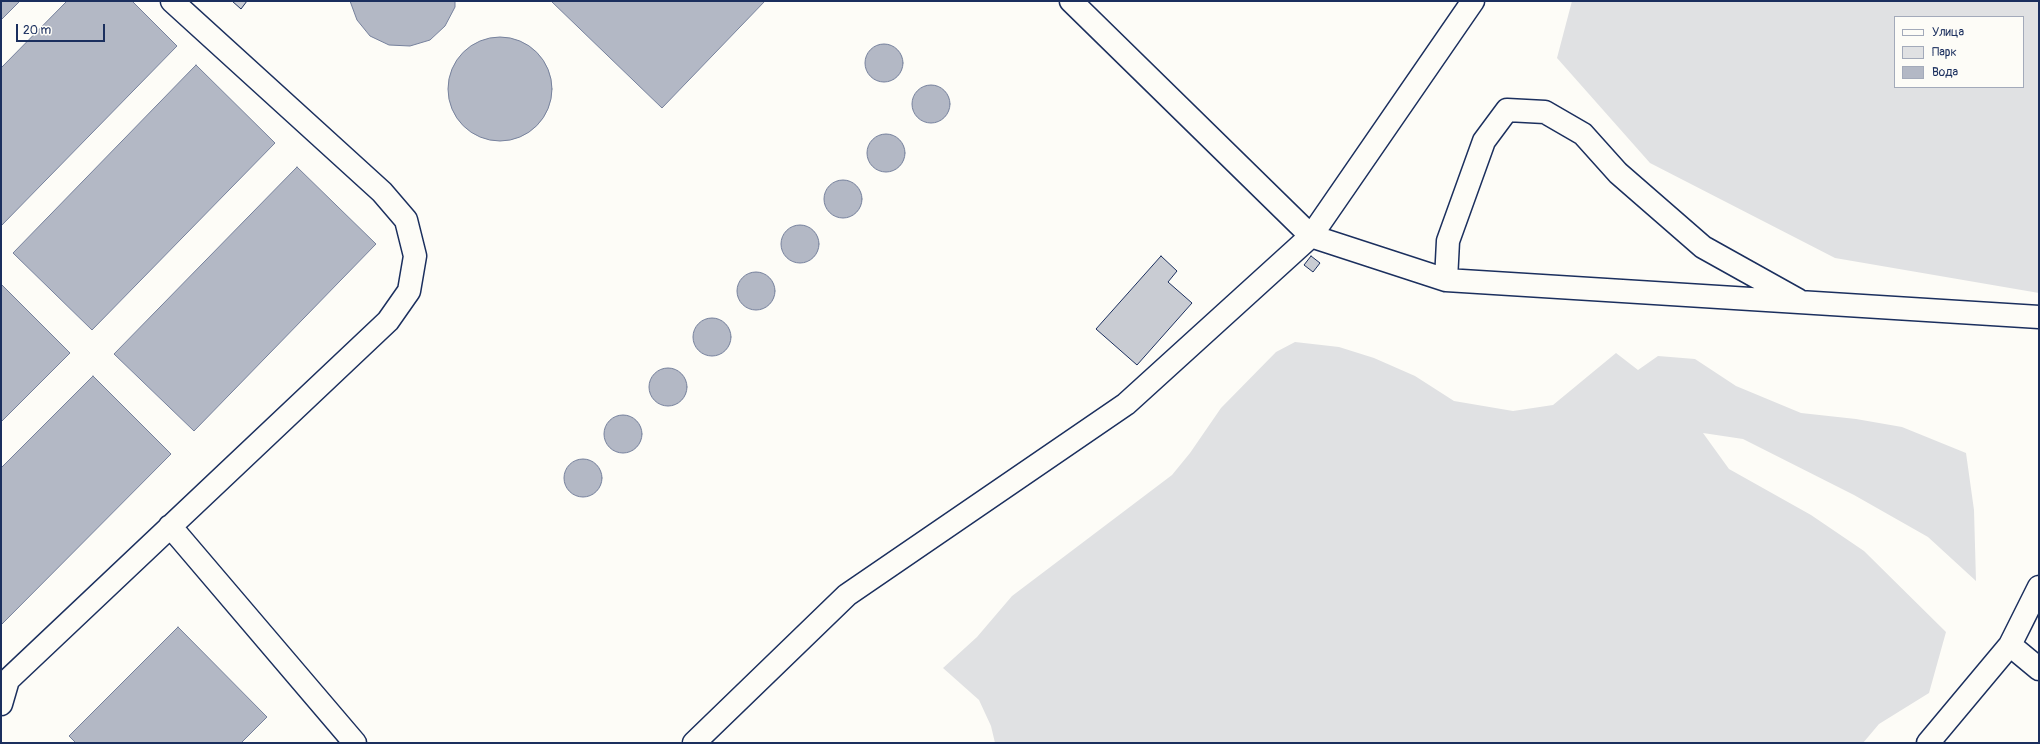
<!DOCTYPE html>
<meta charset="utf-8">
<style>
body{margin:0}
#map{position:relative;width:2040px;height:744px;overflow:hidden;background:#fdfcf7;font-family:Pangolin,sans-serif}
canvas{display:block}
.frame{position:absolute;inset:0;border:2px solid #1b2f5e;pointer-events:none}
.legend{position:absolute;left:1894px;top:16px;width:130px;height:72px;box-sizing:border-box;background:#fdfcf7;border:1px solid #a3aaba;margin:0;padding:5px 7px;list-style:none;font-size:12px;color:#1b2f5e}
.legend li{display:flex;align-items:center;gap:8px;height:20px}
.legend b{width:20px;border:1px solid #a3aaba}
.scale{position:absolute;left:16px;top:24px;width:89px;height:18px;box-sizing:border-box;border:2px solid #1b2f5e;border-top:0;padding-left:5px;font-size:12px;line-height:14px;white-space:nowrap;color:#1b2f5e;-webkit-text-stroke:3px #fdfcf7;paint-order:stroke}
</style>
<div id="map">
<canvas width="2040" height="744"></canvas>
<div class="frame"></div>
<ul class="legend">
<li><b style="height:5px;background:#fdfcf7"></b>Улица</li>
<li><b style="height:11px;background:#e0e1e3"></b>Парк</li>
<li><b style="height:11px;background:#b3b8c5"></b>Вода</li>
</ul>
<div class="scale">20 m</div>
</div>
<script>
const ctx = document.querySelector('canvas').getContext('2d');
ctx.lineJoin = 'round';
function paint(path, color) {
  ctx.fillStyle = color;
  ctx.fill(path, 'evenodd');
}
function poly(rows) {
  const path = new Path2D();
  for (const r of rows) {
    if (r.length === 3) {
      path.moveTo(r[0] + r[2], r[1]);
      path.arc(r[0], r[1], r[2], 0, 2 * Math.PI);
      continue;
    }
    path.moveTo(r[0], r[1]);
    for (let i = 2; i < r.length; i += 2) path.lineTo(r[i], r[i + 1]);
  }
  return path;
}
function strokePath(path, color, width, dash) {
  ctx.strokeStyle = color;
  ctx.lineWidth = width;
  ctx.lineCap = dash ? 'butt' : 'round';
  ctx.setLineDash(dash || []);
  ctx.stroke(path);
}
paint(poly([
 [1572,1,2039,1,2039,293,1835,258,1650,163,1557,58],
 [1895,17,2023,17,2023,87,1895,87],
 [1295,342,1339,347,1374,358,1415,376,1454,401,1513,411,1553,405,1616,353,1638,370,1658,356,1695,359,1736,386,1801,413,1856,419,1902,427,1966,453,1974,510,1976,581,1928,537,1854,495,1743,439,1703,433,1729,469,1811,515,1864,551,1946,632,1929,693,1879,724,1863,743,995,743,991,726,979,700,943,668,977,637,1012,596,1172,475,1190,453,1221,408,1276,352]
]), '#e0e1e3');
const water = poly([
 [1,1,20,1,1,20,1,1],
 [67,1,132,1,177,46,1,226,1,68,67,1],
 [350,1,455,1,455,7,445,26,430,40,410,46,389,45,370,36,357,20,350,1],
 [551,1,765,1,662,108,551,1],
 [500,89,52],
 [884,63,19],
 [196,65,275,143,92,330,13,253,196,65],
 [931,104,19],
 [886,153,19],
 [297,167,376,244,194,431,114,354,297,167],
 [843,199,19],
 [800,244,19],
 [756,291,19],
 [1,284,70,353,1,422,1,284],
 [712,337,19],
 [668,387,19],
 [93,376,171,454,1,625,1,468,93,376],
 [623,434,19],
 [583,478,19],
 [178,627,267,717,241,743,76,743,69,736,178,627]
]);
paint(water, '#b3b8c5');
strokePath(water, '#76819c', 1);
const building = poly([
 [232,1,247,1,241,9,232,1],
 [1161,256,1177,271,1168,282,1192,303,1137,365,1096,329,1161,256],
 [1311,256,1320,263,1313,272,1304,265,1311,256]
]);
paint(building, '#c9ccd3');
strokePath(building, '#1b2f5e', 1);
const minor = poly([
 [1071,1,1311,236,1446,280,2039,317],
 [1446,280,1448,241,1484,141,1507,110,1545,112,1583,134,1618,173,1703,247,1798,300],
 [170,526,355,743],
 [2010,645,2039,669],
 [1,704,8,680,388,321,409,291,415,256,406,220,382,192,172,1],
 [694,743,847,595,1126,404,1311,236,1473,1],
 [1928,743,2010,645,2039,587]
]);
strokePath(minor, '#1b2f5e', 25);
strokePath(minor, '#fdfcf7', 22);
</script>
